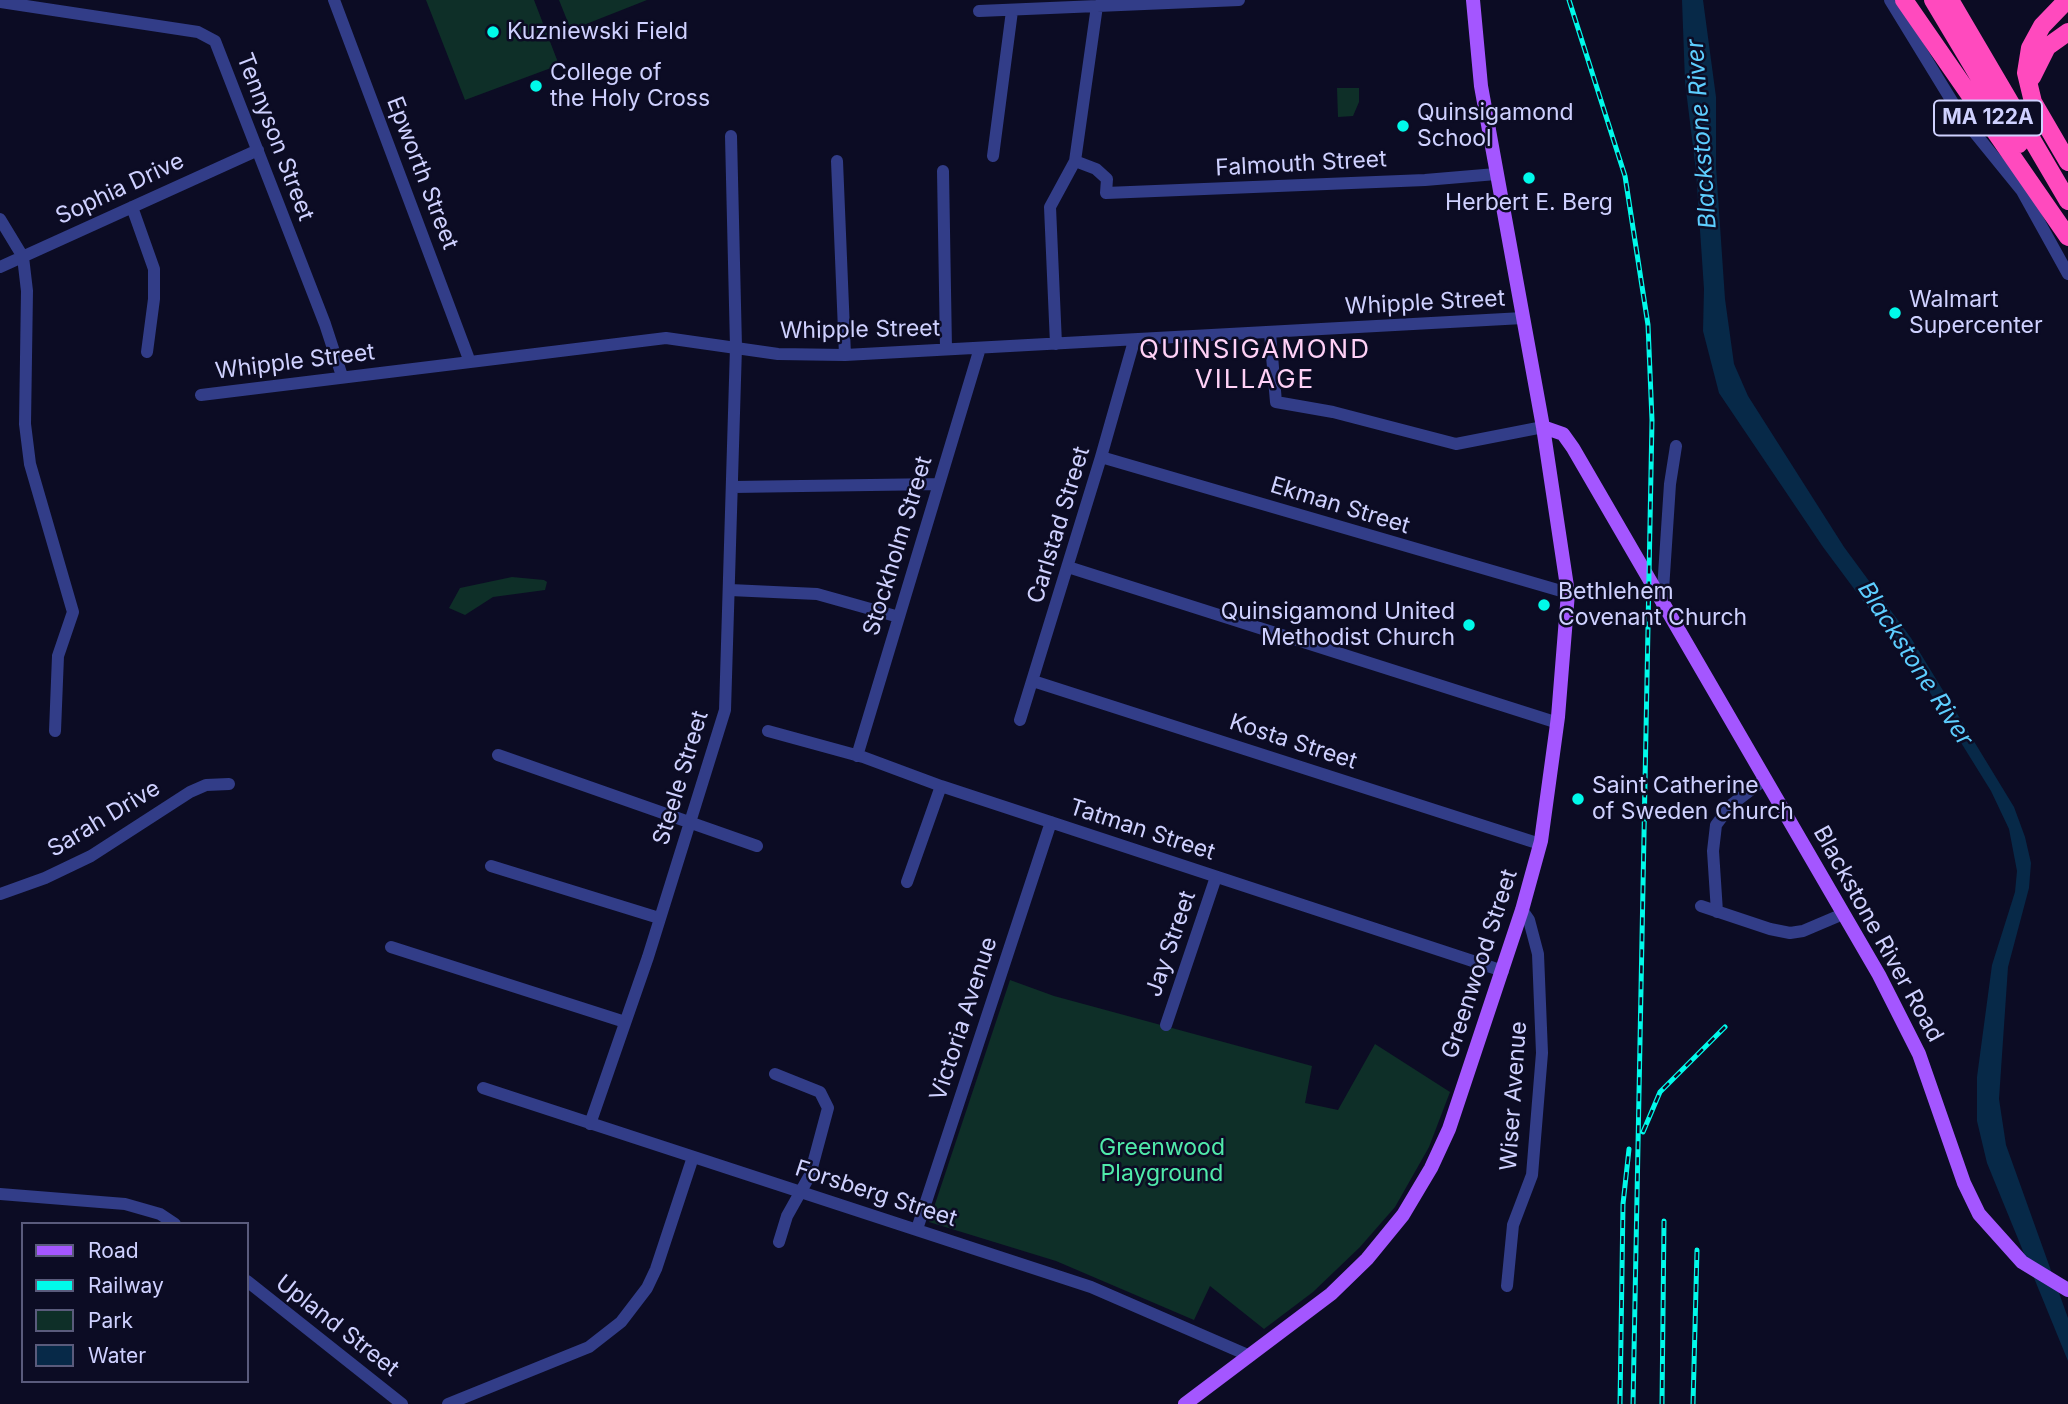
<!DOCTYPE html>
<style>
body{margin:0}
#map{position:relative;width:2068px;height:1404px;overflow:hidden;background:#0c0c24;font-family:Inter,sans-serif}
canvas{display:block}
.legend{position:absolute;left:21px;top:1222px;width:228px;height:161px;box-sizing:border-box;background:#0c0c24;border:2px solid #5a5b7c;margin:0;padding:9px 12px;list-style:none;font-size:21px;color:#cfd1ff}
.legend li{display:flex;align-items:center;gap:14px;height:35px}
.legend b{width:35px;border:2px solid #5a5b7c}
</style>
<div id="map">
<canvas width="2068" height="1404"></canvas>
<ul class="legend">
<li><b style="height:9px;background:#a456ff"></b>Road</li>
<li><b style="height:9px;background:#00faea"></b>Railway</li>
<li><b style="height:19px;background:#0e2f28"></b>Park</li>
<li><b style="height:19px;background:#072948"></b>Water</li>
</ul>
</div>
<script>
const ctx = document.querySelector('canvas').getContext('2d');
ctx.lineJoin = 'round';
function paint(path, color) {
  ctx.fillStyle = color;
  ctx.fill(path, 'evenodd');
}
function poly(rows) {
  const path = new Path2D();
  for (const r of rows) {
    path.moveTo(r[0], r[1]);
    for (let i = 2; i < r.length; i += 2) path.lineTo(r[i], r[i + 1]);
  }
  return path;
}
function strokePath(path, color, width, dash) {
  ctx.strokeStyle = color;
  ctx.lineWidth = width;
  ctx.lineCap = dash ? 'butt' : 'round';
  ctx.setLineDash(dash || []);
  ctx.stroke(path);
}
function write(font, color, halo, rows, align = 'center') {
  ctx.font = font + ' Inter,sans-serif';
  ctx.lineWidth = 5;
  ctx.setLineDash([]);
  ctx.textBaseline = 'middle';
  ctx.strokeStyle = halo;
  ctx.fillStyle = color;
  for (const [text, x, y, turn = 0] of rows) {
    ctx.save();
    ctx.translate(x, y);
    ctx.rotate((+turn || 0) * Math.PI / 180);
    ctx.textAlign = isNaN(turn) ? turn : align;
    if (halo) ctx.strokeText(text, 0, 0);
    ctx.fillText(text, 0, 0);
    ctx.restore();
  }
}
paint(poly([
 [426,0,534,0,559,65,465,100],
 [559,0,647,0,571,30],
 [1337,88,1359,88,1359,102,1353,116,1338,117],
 [512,577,544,580,547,582,545,590,493,597,465,615,449,608,460,588],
 [1010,980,1054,996,1312,1066,1305,1103,1338,1110,1375,1044,1450,1092,1429,1147,1395,1207,1360,1247,1313,1292,1264,1329,1210,1286,1194,1320,1056,1261,929,1222]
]), '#0e2f28');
paint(poly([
 [1682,0,1703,0,1716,97,1716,167,1725,299,1734,364,1748,396,1844,547,1911,638,2014,807,2025,837,2031,863,2029,888,2008,967,1999,1099,2006,1145,2068,1318,2068,1361,1987,1163,1977,1121,1977,1077,1992,965,2015,892,2017,871,2009,829,1991,791,1924,683,1823,547,1719,393,1703,331,1704,289,1696,171,1685,82]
]), '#072948');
strokePath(poly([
 [334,0,470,362],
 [1890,0,1961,116,2022,191,2068,274],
 [0,2,198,32,215,41,325,324,342,376],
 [979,11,1239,0],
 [993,156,1012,11],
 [837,161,845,355],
 [1075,161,1096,169,1107,179,1106,193,1425,180,1496,174],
 [943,171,946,349],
 [132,207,154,269,154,299,147,352],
 [0,219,23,257,27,291,25,424,30,464,73,612,58,656,55,731],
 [0,267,258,150],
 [1270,333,1276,402,1333,412,1456,444,1543,427],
 [1056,344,1050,207,1075,161,1097,6],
 [201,395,666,338,778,354,845,355,1523,318],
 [1101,457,1568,593],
 [733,487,939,484],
 [1068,567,1558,723],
 [730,590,817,594,899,617],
 [1662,605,1670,484,1676,446],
 [1033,681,1540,844],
 [1020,720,1101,457,1134,341],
 [768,731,863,757,941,786,1503,971],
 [498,755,757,846],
 [857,756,980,348],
 [491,866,659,918],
 [907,882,941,786],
 [0,894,45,878,91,856,190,792,206,785,229,784],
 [1701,906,1770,929,1790,933,1803,931,1843,914],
 [1717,912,1713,851,1716,825,1731,805,1764,780],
 [391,947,625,1022],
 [1166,1025,1216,877],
 [775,1074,820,1092,828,1108,810,1175,787,1216,779,1242],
 [483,1088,1091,1287,1250,1356],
 [590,1124,648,957,725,710,736,347,731,136],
 [0,1194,125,1204,160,1214,175,1224],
 [917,1229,1051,822],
 [247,1281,402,1404],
 [1507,1286,1513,1225,1532,1175,1542,1053,1538,954,1529,920,1522,910],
 [448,1404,589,1347,621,1322,647,1288,656,1269,693,1157]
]), '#323d88', 12);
strokePath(poly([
 [1543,427,1563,434,1573,448,1879,975,1919,1054,1964,1183,1979,1214,2022,1262,2068,1290],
 [1185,1404,1331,1294,1367,1259,1403,1215,1431,1168,1449,1129,1522,910,1541,841,1558,717,1568,593,1543,427,1481,86,1473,0]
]), '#a456ff', 14);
strokePath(poly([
 [1904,0,2068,237],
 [1933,0,2019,144],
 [1950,0,2068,201],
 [2067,0,2042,26,2030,48,2026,73,2033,102,2068,162],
 [2032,77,2047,47,2068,32]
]), '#ff4abe', 18);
const rail = poly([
 [1569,0,1625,176,1648,325,1652,420,1633,1404],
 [1643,1132,1660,1092,1725,1027],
 [1620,1404,1623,1204,1629,1149],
 [1662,1404,1664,1221],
 [1693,1404,1697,1250]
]);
strokePath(rail, '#00faea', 5);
strokePath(rail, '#0c0c24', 2.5, [8]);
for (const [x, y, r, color] of [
 [493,32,7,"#00faea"],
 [536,86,7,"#00faea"],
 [1403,126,7,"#00faea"],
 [1529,178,7,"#00faea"],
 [1895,313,7,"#00faea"],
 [1544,605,7,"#00faea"],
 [1469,625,7,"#00faea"],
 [1578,799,7,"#00faea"]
]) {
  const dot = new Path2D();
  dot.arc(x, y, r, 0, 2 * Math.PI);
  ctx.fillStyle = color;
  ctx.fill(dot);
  strokePath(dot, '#0c0c24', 2.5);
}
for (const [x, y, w] of [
 [1988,118,108]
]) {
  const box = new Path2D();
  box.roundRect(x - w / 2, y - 17.5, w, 35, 5);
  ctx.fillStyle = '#0c0c24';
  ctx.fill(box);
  strokePath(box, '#cfd1ff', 2);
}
write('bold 21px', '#cfd1ff', null, [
 ["MA 122A",1988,118]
]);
write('23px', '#cfd1ff', '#0c0c24', [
 ["Kuzniewski Field",507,32],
 ["College of",550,73],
 ["the Holy Cross",550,99],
 ["Quinsigamond",1417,113],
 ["School",1417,139],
 ["Herbert E. Berg",1529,203,"center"],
 ["Walmart",1909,300],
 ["Supercenter",1909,326],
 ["Bethlehem",1558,592],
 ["Covenant Church",1558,618],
 ["Quinsigamond United",1455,612,"right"],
 ["Methodist Church",1455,638,"right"],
 ["Saint Catherine",1592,786],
 ["of Sweden Church",1592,812]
], 'left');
write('23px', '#cfd1ff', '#0c0c24', [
 ["Tennyson Street",275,137,69],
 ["Falmouth Street",1301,164,-3],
 ["Epworth Street",422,173,69],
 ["Sophia Drive",120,189,-25],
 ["Whipple Street",1425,303,-3],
 ["Whipple Street",860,330,-1],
 ["Whipple Street",295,362,-7],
 ["Ekman Street",1340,506,17],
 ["Carlstad Street",1059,525,-73],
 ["Stockholm Street",898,546,-73],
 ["Kosta Street",1293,742,18],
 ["Steele Street",681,778,-73],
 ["Sarah Drive",104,819,-31],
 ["Tatman Street",1142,830,18],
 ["Blackstone River Road",1878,934,61],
 ["Jay Street",1171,944,-71],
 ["Greenwood Street",1480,964,-72],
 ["Victoria Avenue",964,1019,-72],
 ["Wiser Avenue",1514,1096,-86],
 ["Forsberg Street",876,1194,18],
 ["Upland Street",337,1326,38]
]);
write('23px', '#50eaaa', '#0c0c24', [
 ["Greenwood",1162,1148],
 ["Playground",1162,1174]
]);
write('italic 24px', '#5dceff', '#0c0c24', [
 ["Blackstone River",1702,134,-94],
 ["Blackstone River",1915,664,57]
]);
ctx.letterSpacing = '2px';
write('26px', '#ffd1f6', '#0c0c24', [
 ["QUINSIGAMOND",1255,350],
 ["VILLAGE",1255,380]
]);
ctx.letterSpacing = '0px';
</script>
